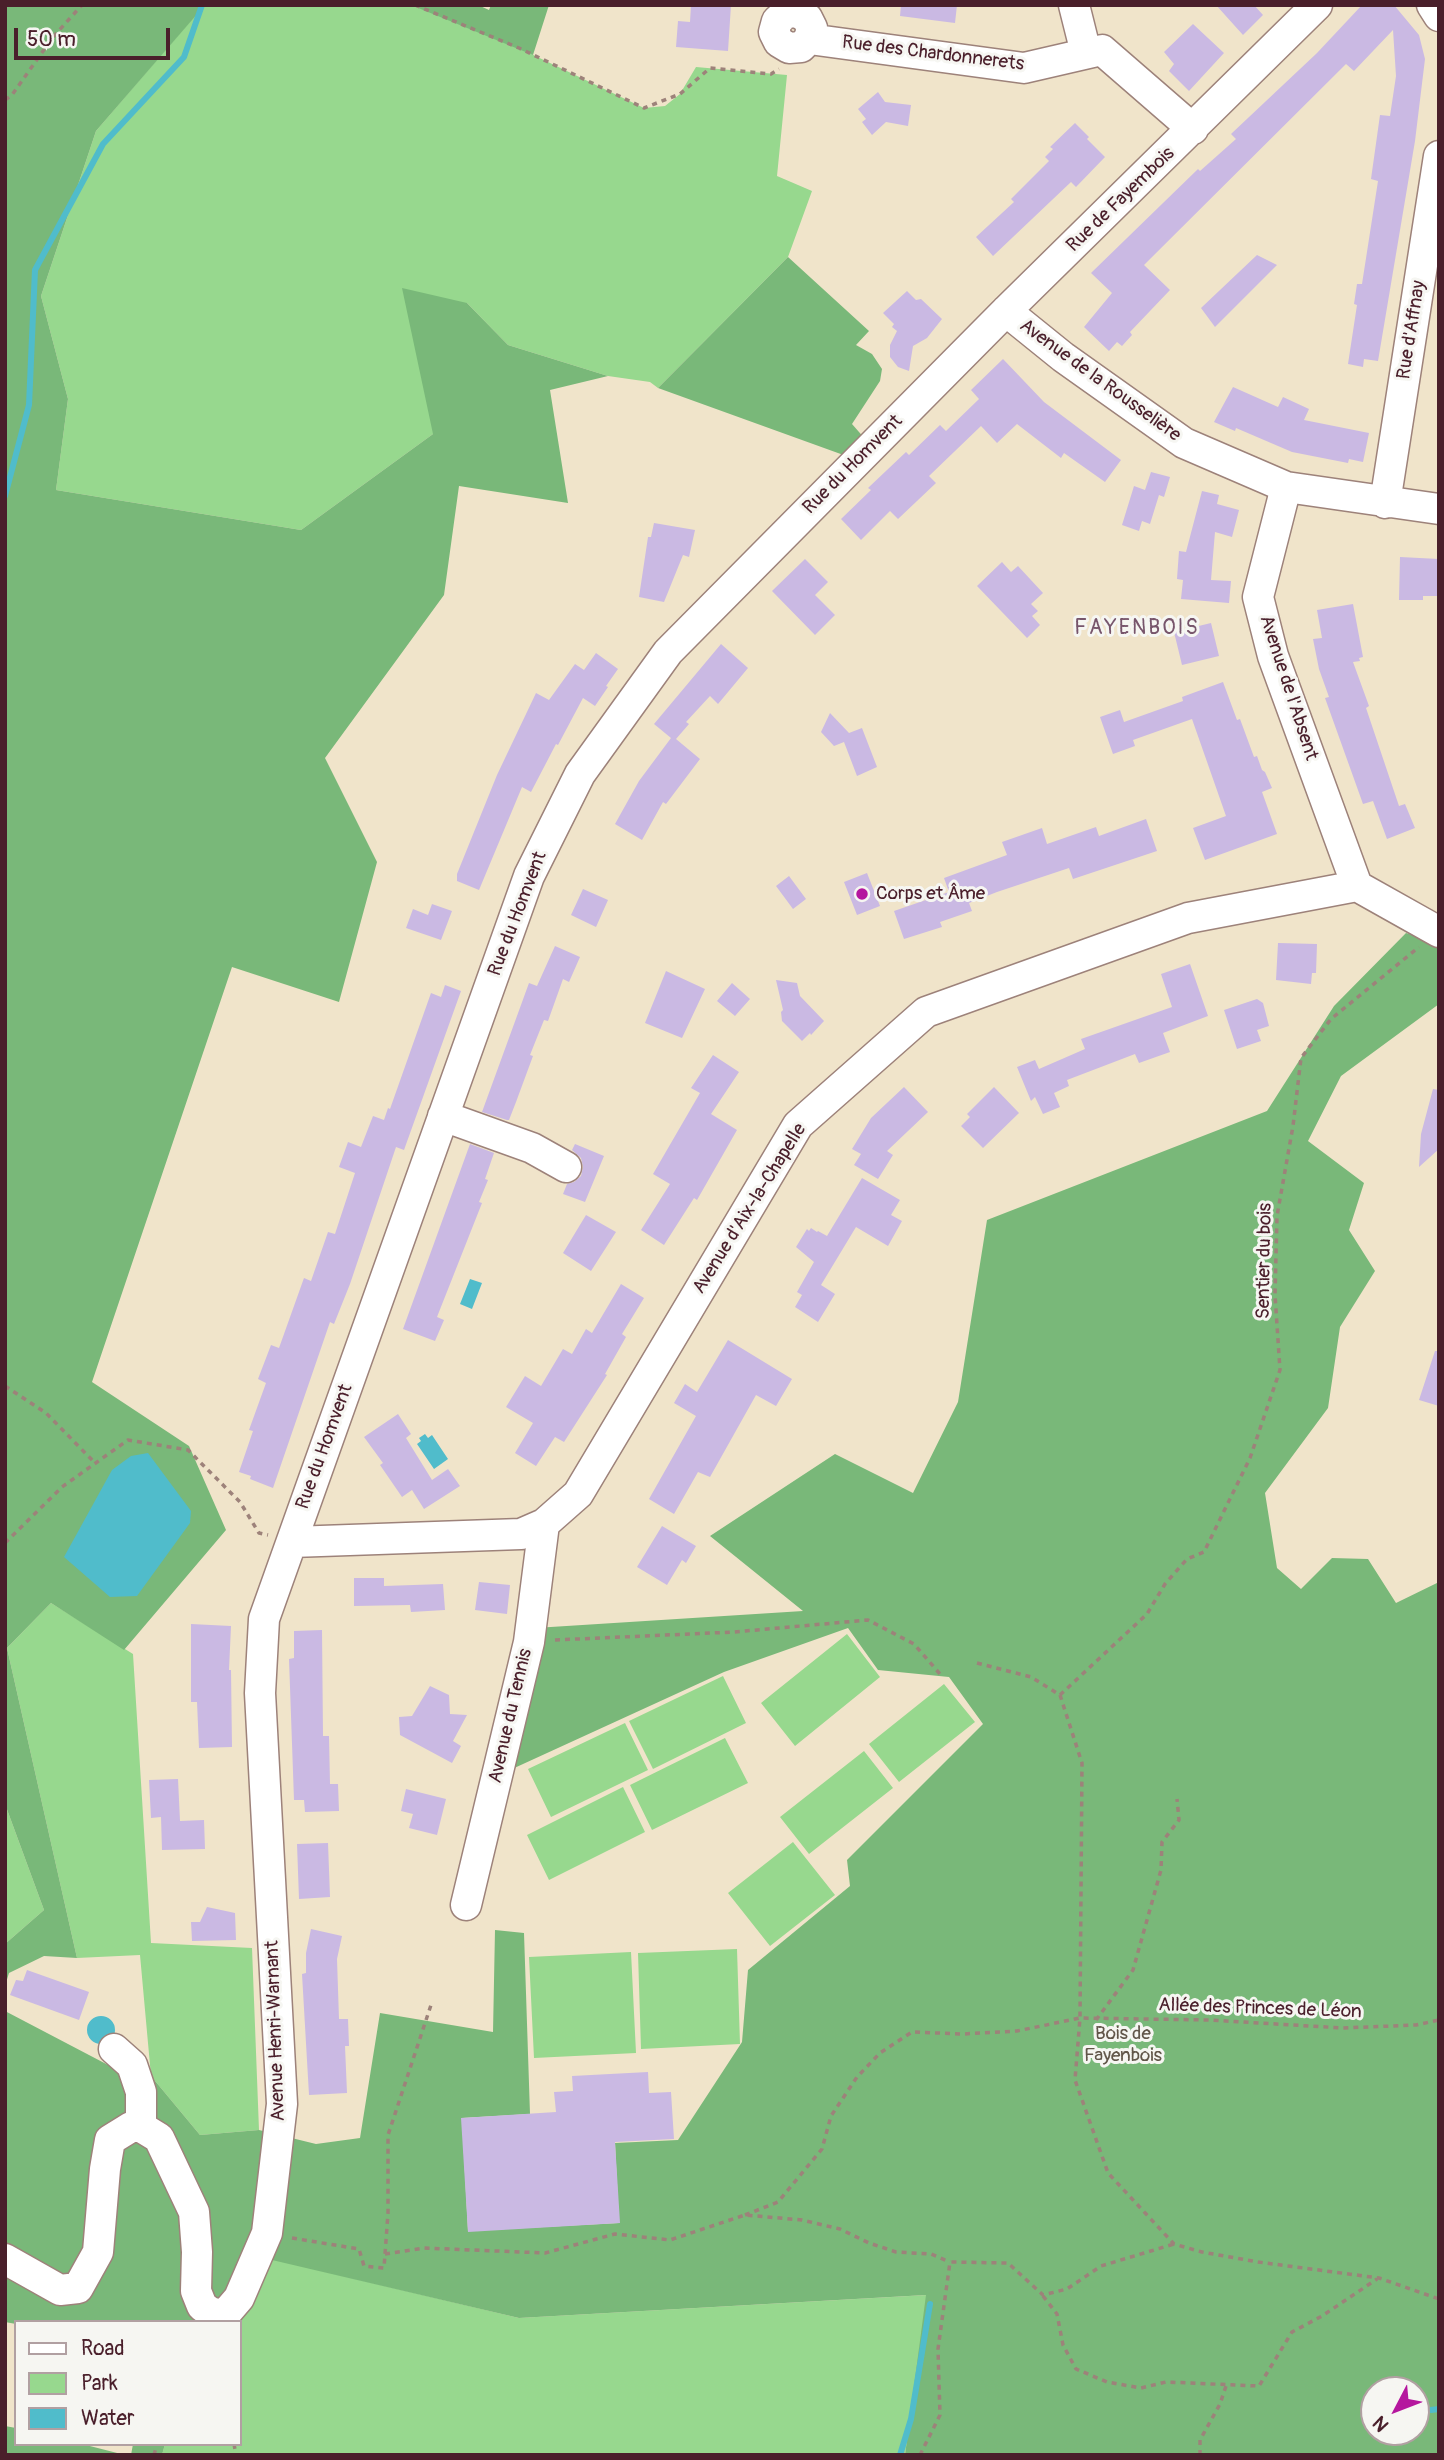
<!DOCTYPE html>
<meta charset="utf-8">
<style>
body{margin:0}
#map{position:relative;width:1444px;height:2460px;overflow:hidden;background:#f0e4ca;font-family:Pangolin,sans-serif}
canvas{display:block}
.frame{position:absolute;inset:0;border:7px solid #4a1f2b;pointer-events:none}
.legend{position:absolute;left:14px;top:2320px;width:228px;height:126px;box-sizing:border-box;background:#f6f6f2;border:2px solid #b1a0a2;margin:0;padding:9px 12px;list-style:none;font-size:21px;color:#4a1f2b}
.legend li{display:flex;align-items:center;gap:14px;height:35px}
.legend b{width:35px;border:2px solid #b1a0a2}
.north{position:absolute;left:1360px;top:2376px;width:70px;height:70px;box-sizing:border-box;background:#f6f6f2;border:2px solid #b1a0a2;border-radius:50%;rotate:228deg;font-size:19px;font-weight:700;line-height:28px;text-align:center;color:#4a1f2b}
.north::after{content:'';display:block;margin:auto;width:24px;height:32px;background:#b5179e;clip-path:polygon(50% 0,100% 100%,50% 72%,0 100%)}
.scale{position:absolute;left:14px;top:28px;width:156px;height:32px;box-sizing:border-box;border:4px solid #4a1f2b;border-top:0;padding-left:9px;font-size:21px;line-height:24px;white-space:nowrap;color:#4a1f2b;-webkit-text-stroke:5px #f6f6f2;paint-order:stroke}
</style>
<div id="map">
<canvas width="1444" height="2460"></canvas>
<div class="frame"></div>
<ul class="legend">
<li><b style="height:9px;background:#fff"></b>Road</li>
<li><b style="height:19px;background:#97d88e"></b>Park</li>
<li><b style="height:19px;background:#50bccb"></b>Water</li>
</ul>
<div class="north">N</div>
<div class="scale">50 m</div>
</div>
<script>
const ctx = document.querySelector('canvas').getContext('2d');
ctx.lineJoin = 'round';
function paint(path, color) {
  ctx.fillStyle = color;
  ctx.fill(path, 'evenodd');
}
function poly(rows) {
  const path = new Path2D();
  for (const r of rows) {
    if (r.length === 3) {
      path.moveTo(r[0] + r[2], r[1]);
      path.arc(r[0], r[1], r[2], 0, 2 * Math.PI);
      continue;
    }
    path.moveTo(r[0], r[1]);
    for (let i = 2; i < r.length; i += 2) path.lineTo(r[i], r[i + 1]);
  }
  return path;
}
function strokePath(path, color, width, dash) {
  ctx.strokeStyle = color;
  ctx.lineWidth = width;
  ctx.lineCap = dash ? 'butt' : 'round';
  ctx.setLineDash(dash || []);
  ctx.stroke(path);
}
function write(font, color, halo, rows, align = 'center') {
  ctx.font = font + ' Pangolin,sans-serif';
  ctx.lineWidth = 6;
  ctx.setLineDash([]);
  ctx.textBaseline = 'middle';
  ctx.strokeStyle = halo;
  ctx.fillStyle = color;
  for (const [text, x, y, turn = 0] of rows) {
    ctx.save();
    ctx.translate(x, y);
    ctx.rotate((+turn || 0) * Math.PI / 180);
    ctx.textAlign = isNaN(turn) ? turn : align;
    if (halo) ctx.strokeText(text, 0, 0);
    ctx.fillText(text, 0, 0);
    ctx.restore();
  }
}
paint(poly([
 [204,5,415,5,502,40,644,108,665,106,680,94,696,67,787,75,777,176,812,191,788,257,658,388,650,382,608,376,508,345,467,303,433,434,301,530,56,490,68,399,41,296,96,131],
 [51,1603,133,1654,151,1943,252,1948,259,2130,200,2135,151,2076,140,1955,77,1958,7,1648],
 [847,1634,880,1677,795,1746,761,1703],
 [723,1676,746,1723,653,1769,629,1721],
 [944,1684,975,1722,899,1782,869,1744],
 [625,1723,648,1770,551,1817,528,1769],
 [725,1738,748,1783,652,1830,630,1785],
 [864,1751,893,1788,809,1854,780,1817],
 [623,1787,645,1832,549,1880,527,1835],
 [5,1804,44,1910,5,1944],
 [793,1842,835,1895,770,1946,728,1893],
 [737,1949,740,2044,641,2049,638,1953],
 [631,1952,636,2053,534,2058,529,1957],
 [272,2259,519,2318,927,2295,905,2455,162,2455,165,2444,240,2444,240,2322,236,2322]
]), '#97d88e');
paint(poly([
 [5,5,205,5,96,131,41,296,68,399,56,490,301,530,433,434,402,288,467,303,508,345,608,376,550,390,568,503,459,486,444,595,325,758,377,862,339,1002,232,967,92,1382,189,1446,226,1530,124,1650,51,1603,7,1648,77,1958,44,1956,9,1973,5,1986,5,1944,44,1910,5,1804],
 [411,5,478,5,489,10,491,5,549,5,533,55],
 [788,257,869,331,856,345,872,354,882,369,880,381,852,424,866,440,849,457,658,388],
 [1406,933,1439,943,1439,1004,1341,1076,1308,1141,1364,1183,1349,1230,1375,1271,1340,1327,1328,1408,1265,1493,1277,1568,1301,1589,1332,1558,1368,1559,1396,1603,1439,1582,1439,2455,905,2455,926,2295,519,2318,272,2260,250,2307,236,2322,16,2322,16,2324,5,2322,5,2011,131,2077,151,2076,200,2135,259,2130,316,2144,360,2138,380,2013,493,2032,495,1930,524,1933,530,2114,462,2118,468,2231,619,2223,615,2143,678,2140,742,2042,748,1970,850,1886,847,1860,983,1724,949,1677,878,1670,848,1628,724,1672,499,1775,535,1628,803,1611,710,1536,835,1454,913,1493,958,1402,987,1220,1267,1111,1334,1006],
 [1374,2390,1416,2390,1416,2432,1374,2432],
 [5,2426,16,2428,16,2444,82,2444,125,2455,5,2455],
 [133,2444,165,2444,162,2455,131,2455]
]), '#79b879');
paint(poly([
 [470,1279,482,1283,472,1309,460,1304],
 [425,1434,428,1438,432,1435,448,1459,434,1469,417,1444,421,1441,419,1438],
 [148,1453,191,1511,190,1523,137,1596,110,1597,64,1557,112,1470,131,1456],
 [101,2030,14]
]), '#50bccb');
strokePath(poly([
 [5,496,29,405,35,270,103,144,184,57,202,5],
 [1431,2410,1439,2409],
 [900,2455,911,2419,930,2304]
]), '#50bccb', 6);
paint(poly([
 [691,5,731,5,728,51,676,47,678,21,690,22],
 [901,5,957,5,955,23,900,16],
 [1216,5,1254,5,1263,15,1243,35],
 [1362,5,1394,5,1419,35,1425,59,1415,141,1378,361,1364,359,1363,367,1348,364,1357,305,1354,304,1357,284,1362,284,1378,181,1371,179,1380,115,1390,116,1396,76,1393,30,1354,71,1346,64,1144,265,1170,290,1130,332,1132,335,1122,346,1117,342,1109,351,1084,327,1112,293,1091,273,1198,169,1200,171,1236,139,1231,134,1317,53],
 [1193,24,1224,53,1189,91,1169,71,1174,64,1164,52],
 [878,92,885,102,911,105,908,126,886,122,872,135,862,122,866,119,858,109],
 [1075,123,1089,137,1087,139,1105,157,1076,187,1071,182,993,256,976,237,1014,202,1011,199,1049,161,1045,157,1053,149,1050,147],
 [1257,255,1277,265,1215,327,1201,308],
 [907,291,916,300,921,299,942,319,927,338,913,346,909,371,898,367,890,357,890,345,897,331,892,327,894,324,883,313],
 [1003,359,1044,402,1121,460,1105,482,1064,453,1061,458,1017,424,997,443,981,426,929,476,936,483,898,519,890,511,861,540,841,519,871,490,868,488,906,452,909,455,940,425,946,431,979,399,971,390],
 [1233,387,1278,407,1283,397,1309,409,1304,420,1369,433,1363,462,1349,459,1348,463,1292,452,1236,428,1235,431,1214,422],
 [1151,472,1170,477,1164,497,1159,495,1150,524,1142,521,1139,531,1122,525,1134,486,1145,490],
 [1202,491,1219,495,1217,504,1239,510,1232,537,1215,532,1211,580,1231,581,1229,603,1181,599,1183,580,1177,579,1179,551,1186,552],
 [654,523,695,530,689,557,683,555,664,602,639,597,648,537,651,537],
 [1400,557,1439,559,1439,596,1423,596,1423,600,1399,600],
 [805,559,828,582,815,595,835,615,815,635,772,591],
 [1002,562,1011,572,1018,566,1043,593,1031,604,1038,611,1032,616,1040,625,1027,638,977,586],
 [1353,604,1363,657,1359,658,1360,661,1353,662,1369,706,1366,708,1399,806,1405,804,1415,828,1387,839,1373,801,1363,804,1325,698,1329,697,1319,669,1313,639,1322,638,1317,610],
 [1211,623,1219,656,1182,665,1174,632],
 [721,644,748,668,718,704,710,696,686,722,689,724,676,739,700,759,666,804,663,802,642,840,615,824,639,781,671,738,654,724],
 [596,653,618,669,606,686,608,687,595,706,583,698,558,745,556,744,531,792,522,787,479,890,457,881,457,874,497,775,536,693,549,700,575,664,584,670],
 [1223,682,1237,720,1240,719,1254,757,1257,756,1262,770,1265,772,1272,788,1262,792,1277,834,1205,860,1193,828,1226,816,1192,719,1133,740,1135,746,1113,754,1100,717,1120,710,1124,722,1183,701,1182,697],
 [830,713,849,733,862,728,877,767,857,776,844,742,834,746,821,732],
 [1146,819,1157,851,1073,879,1069,868,997,892,969,903,972,911,940,922,942,927,904,939,894,911,949,892,944,878,1007,855,1002,842,1042,828,1047,844,1096,827,1099,836],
 [867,873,880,906,857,915,844,882],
 [789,876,806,899,793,909,776,886],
 [583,889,608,900,596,927,571,915],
 [432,904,452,911,441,940,406,928,413,909,428,915],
 [1278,943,1317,944,1316,973,1312,973,1311,984,1276,980],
 [555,946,580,957,569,982,563,979,548,1021,544,1020,530,1055,533,1056,516,1102,509,1120,507,1120,482,1112,529,983,537,986],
 [1190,964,1208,1016,1163,1033,1170,1052,1139,1063,1135,1054,1067,1080,1069,1086,1054,1093,1060,1107,1043,1114,1035,1097,1031,1101,1017,1067,1035,1060,1039,1069,1085,1049,1081,1039,1172,1007,1161,974],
 [666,971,705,989,682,1038,645,1023],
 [776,980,797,983,800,996,824,1021,811,1035,810,1033,802,1041,782,1021,781,1012,783,1010],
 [732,983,750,999,735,1016,717,1001],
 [445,985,461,991,404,1150,396,1147,350,1284,334,1324,330,1322,273,1488,250,1479,251,1476,239,1472,253,1431,249,1430,266,1383,258,1379,271,1345,279,1348,304,1278,311,1281,328,1232,335,1234,355,1173,339,1167,348,1142,361,1147,373,1116,384,1120,388,1108,390,1109,431,993,441,997],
 [1257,999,1263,1003,1269,1026,1257,1030,1261,1041,1237,1049,1224,1010],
 [713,1055,739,1072,711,1114,737,1130,697,1200,694,1198,664,1245,641,1230,670,1184,653,1174,700,1093,691,1088],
 [904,1087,928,1112,887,1151,893,1155,878,1179,854,1165,861,1154,852,1149,871,1118],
 [994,1087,1019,1113,983,1148,961,1126,970,1117,967,1114],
 [1433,1089,1439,1090,1439,1149,1419,1167,1421,1134],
 [470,1144,494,1153,485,1179,488,1180,479,1202,482,1203,437,1317,444,1320,435,1341,403,1329],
 [575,1144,604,1156,585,1202,563,1194,567,1184,574,1182,581,1176,583,1167,581,1158,572,1150],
 [862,1178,900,1200,891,1215,902,1221,888,1246,856,1227,821,1285,835,1294,818,1322,795,1307,802,1295,797,1292,814,1262,796,1247,807,1229,809,1231,811,1228,817,1232,818,1231,827,1236],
 [586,1215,616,1232,591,1271,563,1253],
 [621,1284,644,1298,622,1334,626,1337,605,1374,607,1375,564,1442,555,1437,536,1466,515,1453,533,1423,506,1407,525,1376,541,1386,563,1349,572,1354,586,1329,592,1333],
 [728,1340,792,1379,776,1406,756,1395,710,1477,698,1472,674,1514,649,1499,696,1416,674,1403,685,1384,697,1392],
 [1435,1351,1439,1351,1439,1406,1419,1400],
 [398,1414,411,1434,406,1438,432,1480,448,1469,460,1486,424,1509,412,1490,402,1497,380,1465,383,1463,364,1437],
 [662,1526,696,1546,686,1563,682,1560,667,1585,637,1567],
 [354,1578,384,1578,384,1586,443,1584,445,1610,411,1612,410,1605,354,1606],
 [479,1582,510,1585,507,1614,475,1610],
 [191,1624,231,1626,229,1670,231,1670,232,1747,199,1748,197,1702,191,1702],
 [322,1630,323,1736,329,1736,330,1784,338,1784,339,1811,305,1812,304,1800,294,1800,289,1659,294,1658,294,1631],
 [430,1686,449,1695,450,1714,467,1715,453,1741,461,1746,452,1763,400,1735,399,1717,412,1716],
 [178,1779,180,1821,204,1820,205,1849,162,1850,161,1817,151,1818,149,1780],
 [406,1789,446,1799,437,1835,409,1828,413,1814,401,1811],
 [328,1843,330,1897,299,1899,297,1844],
 [207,1907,235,1913,236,1940,192,1941,191,1922,200,1922],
 [311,1929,342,1936,337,1959,339,2019,348,2019,349,2046,345,2046,347,2093,309,2095,302,1974,306,1973,306,1953],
 [27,1970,89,1992,79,2020,10,1995,16,1980,23,1981],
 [648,2072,649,2093,671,2092,674,2139,615,2142,620,2223,468,2232,461,2118,556,2112,554,2092,573,2091,572,2076]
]), '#cab9e3');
const minor = poly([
 [1074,5,1086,53],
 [1432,5,1439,16],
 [809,39,812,28,807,18,797,12,786,13,777,21,774,32,779,42,789,48,801,47,809,39,1024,68,1102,50,1193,129],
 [1006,311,1063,357,1184,443,1286,487,1439,509],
 [1286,487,1258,597,1273,656,1357,886],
 [1385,503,1439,156],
 [1357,886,1439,932],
 [443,1116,532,1148,566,1167],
 [292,1542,521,1534,544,1524,578,1494,798,1125,926,1012,1188,918,1357,886],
 [466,1905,529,1642,544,1524],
 [114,2049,132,2065,141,2092,141,2127],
 [5,2259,60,2290,78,2288,98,2252,105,2169,110,2140,131,2127,141,2127,159,2138,194,2212,197,2252,196,2291,202,2306,210,2312,221,2315,227,2312,239,2298,267,2233,282,2104,260,1693,264,1619,529,876,580,774,668,652,1006,311,1317,5]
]);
strokePath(minor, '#9d827a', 33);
strokePath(poly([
 [415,5,519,48,644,108,680,94,710,68,771,74,779,69],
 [5,100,12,95,53,37,82,5],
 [5,1386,46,1413,95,1463],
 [5,1543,62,1487,128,1440,188,1450,240,1502,259,1533,268,1535],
 [555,1640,734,1632,868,1620,914,1644,940,1674],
 [977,1663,1031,1677,1060,1695,1082,1763,1080,2018,1075,2080,1108,2173,1174,2244,1202,2252,1258,2262,1379,2278,1439,2299],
 [1060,1695,1147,1614,1165,1584,1187,1559,1204,1552,1250,1458,1280,1370,1275,1295,1277,1216,1293,1126,1301,1058,1331,1019,1419,947],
 [1096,2020,1133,1970,1161,1870,1162,1842,1179,1820,1177,1799],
 [745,2215,778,2202,822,2149,831,2116,857,2077,880,2053,912,2032,963,2034,1017,2031,1080,2018,1209,2020,1343,2028,1416,2025,1439,2020],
 [292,2238,359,2249,364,2266,384,2268,388,2213,388,2135,431,2005],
 [385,2254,424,2248,545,2253,615,2234,670,2240,745,2215,802,2220,840,2229,869,2243,896,2252,931,2254,950,2262],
 [1043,2296,1057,2314,1063,2345,1076,2369,1107,2382,1141,2388,1166,2382,1259,2386,1292,2332,1322,2316,1377,2279],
 [234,2444,236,2455],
 [154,2455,157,2444],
 [920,2455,940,2415,938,2349,950,2262,1008,2263,1043,2295,1067,2289,1101,2266,1174,2244],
 [1200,2455,1200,2440,1220,2404,1226,2386]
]), '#9d827a', 3.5, [5, 5]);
strokePath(minor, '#fff', 30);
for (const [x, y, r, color] of [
 [862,894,7,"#b5179e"]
]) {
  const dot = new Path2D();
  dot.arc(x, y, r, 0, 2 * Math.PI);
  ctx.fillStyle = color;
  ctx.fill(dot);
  strokePath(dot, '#f6f6f2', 2.5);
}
write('19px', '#4a1f2b', '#f6f6f2', [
 ["Rue des Chardonnerets",933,54,7],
 ["Rue de Fayembois",1121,200,-44],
 ["Rue d'Affnay",1412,330,-81],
 ["Avenue de la Rousselière",1100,381,36],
 ["Rue du Homvent",853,465,-45],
 ["Avenue de l'Absent",1288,688,72],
 ["Rue du Homvent",518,914,-69],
 ["Avenue d'Aix-la-Chapelle",750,1209,-58],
 ["Sentier du bois",1265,1261,-89],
 ["Rue du Homvent",325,1447,-70],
 ["Avenue du Tennis",511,1716,-77],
 ["Allée des Princes de Léon",1260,2009,2],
 ["Avenue Henri-Warnant",276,2031,-92]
]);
write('19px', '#4a1f2b', '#f6f6f2', [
 ["Corps et Âme",876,894]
], 'left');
write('19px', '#615649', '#f6f6f2', [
 ["Bois de",1123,2034],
 ["Fayenbois",1123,2056]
]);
ctx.letterSpacing = '2px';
write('21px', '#77556b', '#f6f6f2', [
 ["FAYENBOIS",1137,629]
]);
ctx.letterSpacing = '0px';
</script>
